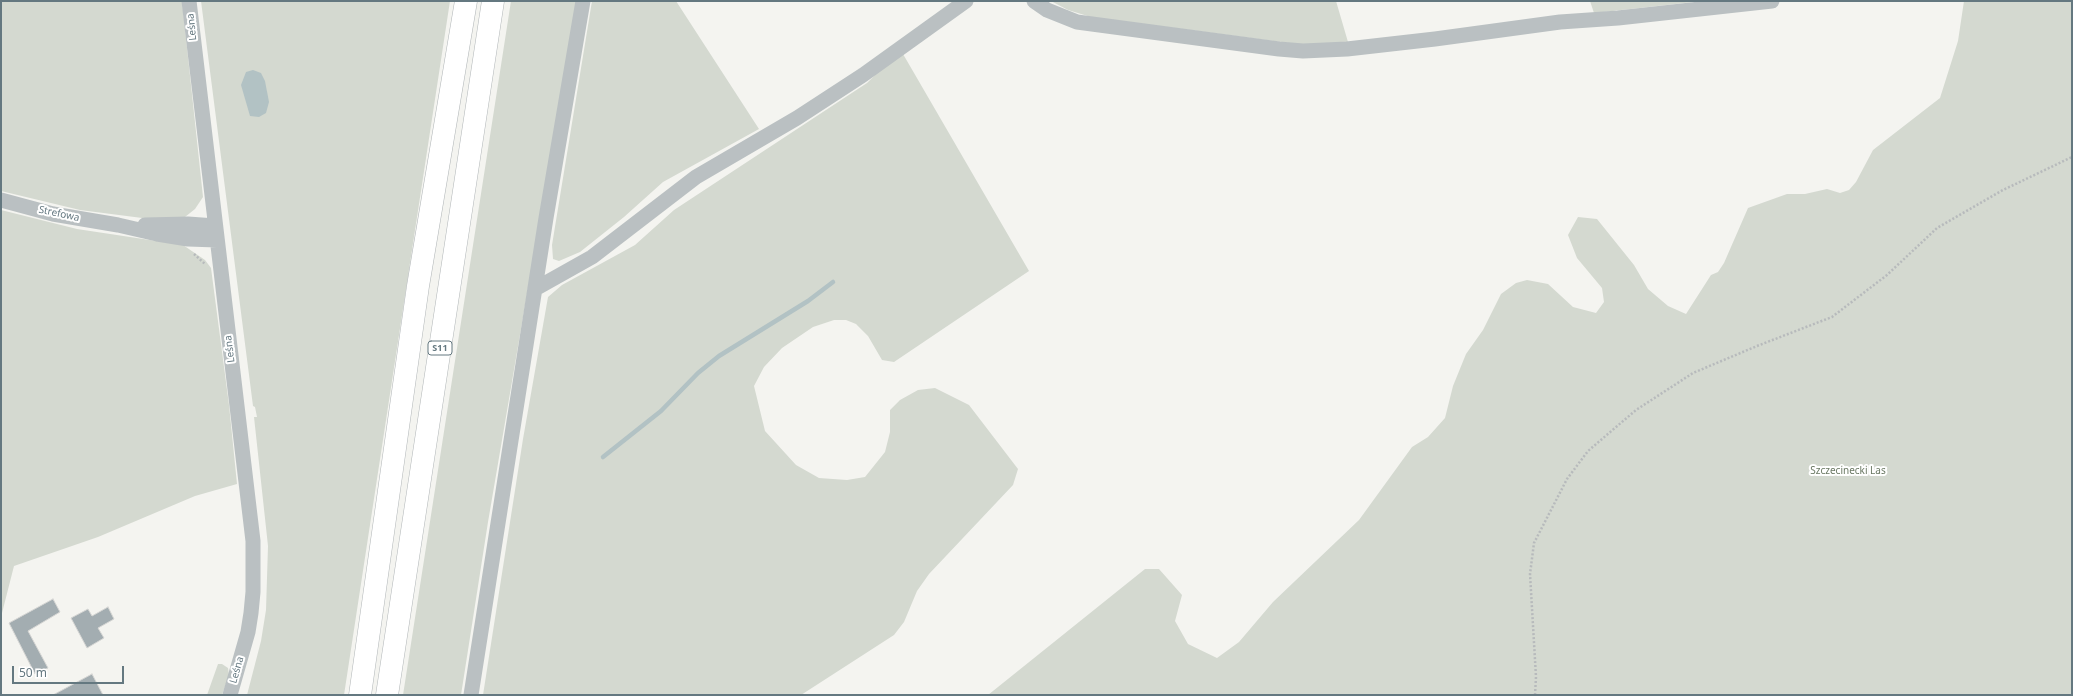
<!DOCTYPE html>
<meta charset="utf-8">
<style>
body{margin:0}
#map{position:relative;width:2073px;height:696px;overflow:hidden;background:#f4f4f0;font-family:"Noto Sans",sans-serif}
canvas{display:block}
.frame{position:absolute;inset:0;border:2px solid #647880;pointer-events:none}
.scale{position:absolute;left:12px;top:666px;width:112px;height:18px;box-sizing:border-box;border:2px solid #647880;border-top:0;padding-left:5px;font-size:12px;line-height:14px;white-space:nowrap;color:#647880;-webkit-text-stroke:3px #fff;paint-order:stroke}
</style>
<div id="map">
<canvas width="2073" height="696"></canvas>
<div class="frame"></div>
<div class="scale">50 m</div>
</div>
<script>
const ctx = document.querySelector('canvas').getContext('2d');
ctx.lineJoin = 'round';
function paint(path, color) {
  ctx.fillStyle = color;
  ctx.fill(path, 'evenodd');
}
function poly(rows) {
  const path = new Path2D();
  for (const r of rows) {
    path.moveTo(r[0], r[1]);
    for (let i = 2; i < r.length; i += 2) path.lineTo(r[i], r[i + 1]);
  }
  return path;
}
function strokePath(path, color, width, dash) {
  ctx.strokeStyle = color;
  ctx.lineWidth = width;
  ctx.lineCap = dash ? 'butt' : 'round';
  ctx.setLineDash(dash || []);
  ctx.stroke(path);
}
function write(font, color, halo, rows, align = 'center') {
  ctx.font = font + ' "Noto Sans",sans-serif';
  ctx.lineWidth = 4;
  ctx.setLineDash([]);
  ctx.textBaseline = 'middle';
  ctx.strokeStyle = halo;
  ctx.fillStyle = color;
  for (const [text, x, y, turn = 0] of rows) {
    ctx.save();
    ctx.translate(x, y);
    ctx.rotate((+turn || 0) * Math.PI / 180);
    ctx.textAlign = isNaN(turn) ? turn : align;
    if (halo) ctx.strokeText(text, 0, 0);
    ctx.fillText(text, 0, 0);
    ctx.restore();
  }
}
paint(poly([
 [1,1,182,1,203,197,195,209,185,217,150,219,80,210,1,191],
 [201,1,450,1,344,695,247,695,261,641,266,610,268,546,254,417,257,417,255,407,253,406],
 [511,1,577,1,488,522,461,695,403,695],
 [592,1,676,1,759,129,663,182,624,217,580,252,559,261,553,259,552,245],
 [1051,1,1336,1,1348,42,1304,45,1091,17,1068,10],
 [1590,1,1703,1,1594,13],
 [1964,1,2072,1,2072,695,988,695,1145,569,1159,569,1182,595,1175,621,1188,644,1217,658,1239,642,1273,602,1359,520,1412,447,1428,437,1445,418,1453,386,1466,354,1483,330,1501,294,1516,283,1527,280,1548,284,1573,307,1596,313,1604,302,1602,288,1577,258,1568,235,1578,217,1597,219,1634,265,1648,289,1668,306,1686,314,1711,275,1718,272,1724,263,1748,208,1787,194,1805,194,1827,189,1840,193,1849,190,1856,182,1873,150,1940,98,1958,41],
 [903,54,1029,271,894,362,882,360,868,336,856,324,846,320,834,320,813,327,782,348,764,367,754,386,765,431,796,465,819,478,847,480,865,477,885,452,890,432,890,410,900,400,918,390,935,388,969,405,1018,469,1013,485,929,574,917,591,904,622,894,635,801,695,483,695,523,439,548,297,562,285,635,245,674,210,867,83,878,72],
 [1,210,77,229,183,245,205,260,211,268,229,405,237,484,195,496,98,537,14,566,1,617],
 [218,664,222,664,228,668,229,675,222,695,207,695]
]), '#d4d9d0');
paint(poly([
 [253,70,261,73,265,81,269,102,266,113,259,117,250,116,241,85,246,72]
]), '#b2c2c4');
strokePath(poly([
 [603,457,661,411,698,373,719,356,808,301,833,282]
]), '#b2c2c4', 4.5);
const building = poly([
 [53,599,60,612,28,631,48,668,35,674,9,623,53,599],
 [108,607,114,619,98,628,104,638,87,648,71,618,88,609,92,616,108,607],
 [92,674,103,695,53,695,92,674]
]);
paint(building, '#a3adb1');
strokePath(building, '#d5d5d3', 1);
const highway = poly([
 [360,695,418,286,466,1],
 [387,695,493,1]
]);
strokePath(highway, '#b0b5b7', 23);
strokePath(poly([
 [194,254,205,264],
 [1535,695,1536,677,1530,574,1534,543,1567,479,1588,451,1636,410,1693,373,1757,346,1832,317,1887,275,1937,228,2003,190,2072,157]
]), '#b7babc', 2.5, [2, 2]);
strokePath(poly([
 [189,1,253,541,253,592,251,613,248,632,230,695],
 [1034,1,1047,10,1077,22,1279,49,1303,51,1347,49,1435,39,1560,22,1618,18,1772,1],
 [1,200,53,214,118,225,157,234,188,239,217,240],
 [145,225,188,224,215,226],
 [535,289,592,257,696,177,797,118,863,75,966,1],
 [471,695,546,218,583,1]
]), '#bac0c2', 15);
strokePath(highway, '#fff', 22);
for (const [x, y, w] of [
 [440,348,24]
]) {
  const box = new Path2D();
  box.roundRect(x - w / 2, y - 7, w, 14, 3);
  ctx.fillStyle = '#fff';
  ctx.fill(box);
  strokePath(box, '#647880', 1);
}
write('bold 9px', '#647880', null, [
 ["S11",440,348]
]);
write('10px', '#647880', '#fff', [
 ["Leśna",192,27,-96],
 ["Strefowa",59,214,12],
 ["Leśna",230,349,-97],
 ["Leśna",237,670,-74]
]);
write('10px', '#6a7863', '#fff', [
 ["Szczecinecki Las",1848,471]
]);
</script>
